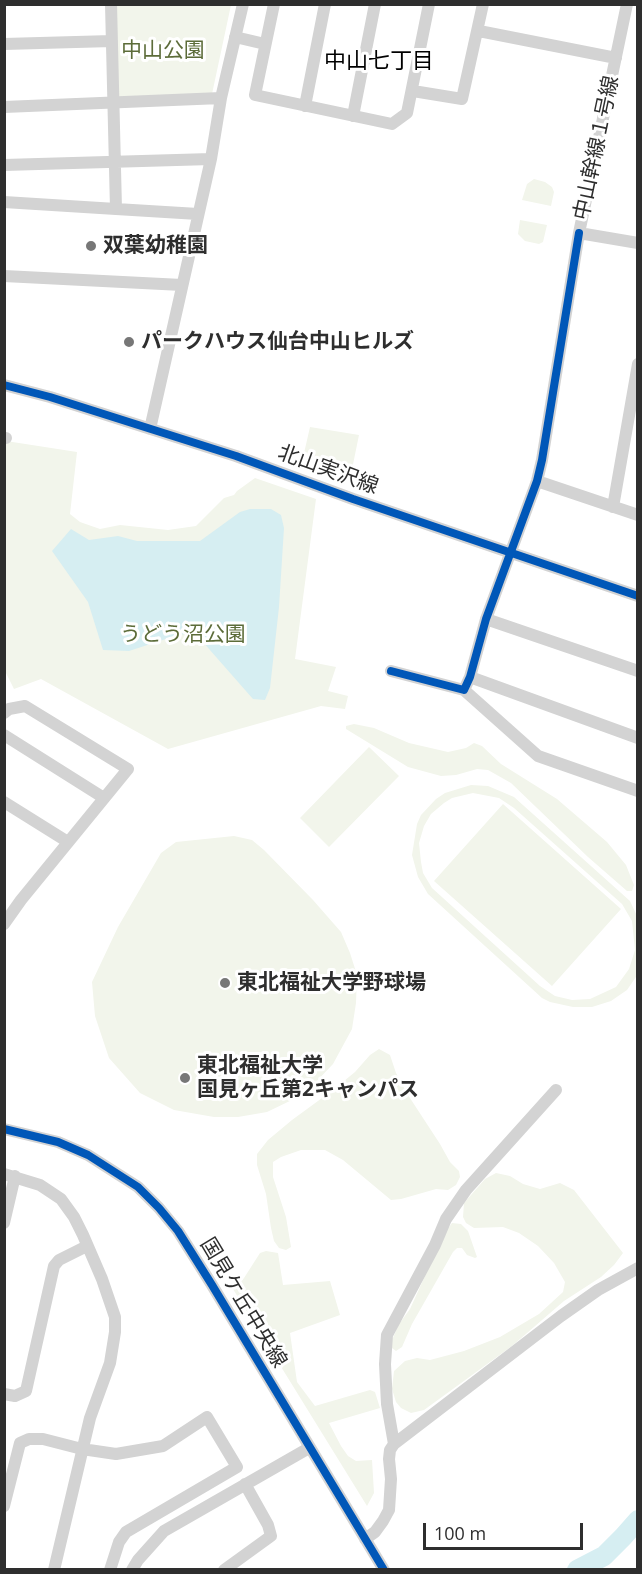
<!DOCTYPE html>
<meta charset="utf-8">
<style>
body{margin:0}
#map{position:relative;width:642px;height:1574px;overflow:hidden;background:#fff;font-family:"Open Sans",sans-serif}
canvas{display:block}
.frame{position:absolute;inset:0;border:6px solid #2e2e2e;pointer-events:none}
.scale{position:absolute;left:423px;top:1523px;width:160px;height:27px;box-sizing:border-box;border:3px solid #2e2e2e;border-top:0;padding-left:8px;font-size:18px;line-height:21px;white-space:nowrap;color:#2e2e2e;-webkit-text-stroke:4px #fff;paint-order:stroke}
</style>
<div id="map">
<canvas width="642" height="1574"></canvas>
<div class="frame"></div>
<div class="scale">100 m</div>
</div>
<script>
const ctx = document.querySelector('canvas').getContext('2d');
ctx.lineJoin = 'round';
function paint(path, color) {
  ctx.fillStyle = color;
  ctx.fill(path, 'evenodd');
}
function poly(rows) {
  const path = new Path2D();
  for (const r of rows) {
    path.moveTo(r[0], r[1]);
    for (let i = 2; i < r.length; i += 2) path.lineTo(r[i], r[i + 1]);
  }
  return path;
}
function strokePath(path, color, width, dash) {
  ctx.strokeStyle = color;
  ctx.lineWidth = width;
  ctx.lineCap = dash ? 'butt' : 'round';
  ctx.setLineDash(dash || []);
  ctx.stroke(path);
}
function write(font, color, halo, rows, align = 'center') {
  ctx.font = font + ' "Open Sans","Noto Sans JP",sans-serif';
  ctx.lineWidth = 6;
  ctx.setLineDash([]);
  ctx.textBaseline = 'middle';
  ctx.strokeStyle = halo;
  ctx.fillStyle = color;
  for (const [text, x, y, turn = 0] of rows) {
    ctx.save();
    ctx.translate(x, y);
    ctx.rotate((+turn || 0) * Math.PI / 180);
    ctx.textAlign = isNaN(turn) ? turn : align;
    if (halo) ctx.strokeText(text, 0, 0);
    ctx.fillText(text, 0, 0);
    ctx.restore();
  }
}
paint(poly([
 [115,5,231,5,212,94,120,99,117,96],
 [534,179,545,182,552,187,554,192,551,206,522,200,527,184],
 [520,220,547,225,543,242,539,244,525,241,518,234],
 [310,427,359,435,350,479,302,462],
 [6,441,77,452,70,514,80,522,100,529,120,525,168,530,196,526,224,498,234,495,237,491,255,478,316,499,295,659,336,667,328,691,348,696,345,709,321,706,168,749,41,679,14,689,5,671],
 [354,724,374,728,409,743,448,752,466,748,474,743,482,746,501,764,557,799,607,842,626,865,634,885,632,891,627,891,588,857,511,783,488,770,477,769,456,775,441,776,408,767,346,729,346,726],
 [369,747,399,776,329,847,300,818],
 [471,785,488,786,514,797,630,901,637,916,638,974,627,990,611,1001,592,1007,573,1007,550,1002,542,998,428,894,418,877,412,855,417,824,421,815,436,799,445,793],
 [473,793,499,798,514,808,622,904,632,921,635,950,629,969,616,987,590,999,572,1000,555,996,540,986,432,888,423,873,421,862,419,843,424,826,431,814,444,803,452,798],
 [503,804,621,909,552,986,434,881],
 [234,836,252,840,264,850,313,900,341,932,350,953,357,975,356,1003,352,1029,333,1064,315,1083,294,1099,267,1112,238,1117,214,1117,174,1110,140,1093,109,1058,95,1016,92,982,118,927,161,853,176,842],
 [379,1049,390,1055,396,1073,408,1095,440,1144,450,1162,459,1171,460,1177,456,1185,448,1190,436,1189,401,1199,391,1200,343,1160,325,1150,301,1150,281,1157,273,1162,273,1177,286,1217,291,1247,286,1250,279,1248,274,1241,271,1228,266,1194,257,1165,257,1154,268,1140,292,1120,333,1090,355,1072,370,1055],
 [496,1173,510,1176,523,1184,540,1189,560,1183,574,1190,623,1253,614,1265,601,1277,564,1301,512,1346,424,1410,411,1413,401,1408,396,1402,392,1389,394,1371,405,1361,417,1358,430,1360,464,1351,500,1337,539,1314,563,1292,565,1282,554,1263,538,1246,519,1233,503,1227,474,1228,466,1223,463,1217,464,1203,485,1179],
 [452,1223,461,1224,468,1231,477,1257,475,1258,467,1255,462,1248,457,1248,453,1252,412,1324,402,1347,396,1351,392,1348,392,1340,399,1324,410,1309,444,1234],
 [266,1251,278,1253,283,1285,330,1281,340,1315,290,1333,297,1382,315,1406,370,1390,375,1392,380,1408,329,1423,341,1446,348,1456,356,1461,372,1460,374,1493,367,1506,233,1289,244,1278,260,1253]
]), '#f2f5eb');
paint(poly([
 [250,509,271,509,281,515,284,528,279,607,270,688,265,700,253,699,195,633,178,635,129,651,103,650,88,602,52,551,71,529,89,540,118,536,137,541,200,541,240,512]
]), '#d6eef2');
strokePath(poly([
 [577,1570,604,1556,623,1537,638,1520]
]), '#d6eef2', 20);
strokePath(poly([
 [111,4,116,209,198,214],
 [274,4,255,95,392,124,407,113,429,4],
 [627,4,579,233,638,243],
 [479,31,616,58],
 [235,37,265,44],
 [4,44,112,41],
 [413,91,462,99,483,4],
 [305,106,325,4],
 [4,107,221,98],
 [353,116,375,4],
 [4,165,211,159],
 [4,202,116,209],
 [4,276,182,285],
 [4,385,50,397,236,456,353,499,638,596],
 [150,429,211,159,221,98,243,4],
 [4,438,6,438],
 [537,481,638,515],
 [613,507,638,364],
 [486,619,638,671],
 [391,671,464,690,470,677,486,619,537,481,542,460,579,233],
 [470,677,638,738],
 [464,690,538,756,638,791],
 [4,713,9,709,25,706,128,769,21,900,4,924],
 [4,735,104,798],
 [4,802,68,842],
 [4,1129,58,1142,88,1155,138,1187,159,1208,178,1231,212,1285,384,1570],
 [4,1174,40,1185,61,1199,74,1217,83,1235,102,1279,115,1317,115,1332,110,1363,90,1418,54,1570],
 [4,1223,15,1176],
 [4,1394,15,1396,26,1391,54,1266,59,1260,87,1246],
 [394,1444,387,1404,385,1364,387,1335,435,1245,446,1219,466,1190,556,1090],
 [4,1506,20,1443,29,1439,43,1439,82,1449,116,1454,163,1446,207,1417,237,1467,126,1532,119,1542,110,1570],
 [365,1539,375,1532,383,1521,389,1510,391,1479,389,1459,390,1450,394,1444,561,1316,598,1290,638,1268],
 [132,1570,138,1560,164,1531,309,1448],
 [224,1570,271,1536,268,1525,245,1484]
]), '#d3d3d3', 12);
strokePath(poly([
 [4,385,50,397,236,456,353,499,638,596],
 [391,671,464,690,470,677,486,619,537,481,542,460,579,233],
 [4,1129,58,1142,88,1155,138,1187,159,1208,178,1231,212,1285,384,1570]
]), '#0057b8', 8);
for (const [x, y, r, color] of [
 [91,246,6,"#777"],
 [129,342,6,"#777"],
 [225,983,6,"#777"],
 [185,1078,6,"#777"]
]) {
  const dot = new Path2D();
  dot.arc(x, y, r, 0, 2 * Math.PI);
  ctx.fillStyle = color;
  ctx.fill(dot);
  strokePath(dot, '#fff', 2);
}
write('21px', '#5c6c39', '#fff', [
 ["中山公園",163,51],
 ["うどう沼公園",183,635]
]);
write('21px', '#2e2e2e', '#fff', [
 ["中山幹線１号線",597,148,-78],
 ["北山実沢線",328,470,20],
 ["国見ケ丘中央線",243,1303,59]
]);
write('bold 21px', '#2e2e2e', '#fff', [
 ["双葉幼稚園",103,246],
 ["パークハウス仙台中山ヒルズ",141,342],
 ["東北福祉大学野球場",237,983],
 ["東北福祉大学",197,1066],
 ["国見ヶ丘第2キャンパス",197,1090]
], 'left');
write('22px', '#000', '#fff', [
 ["中山七丁目",379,62]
]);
</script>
